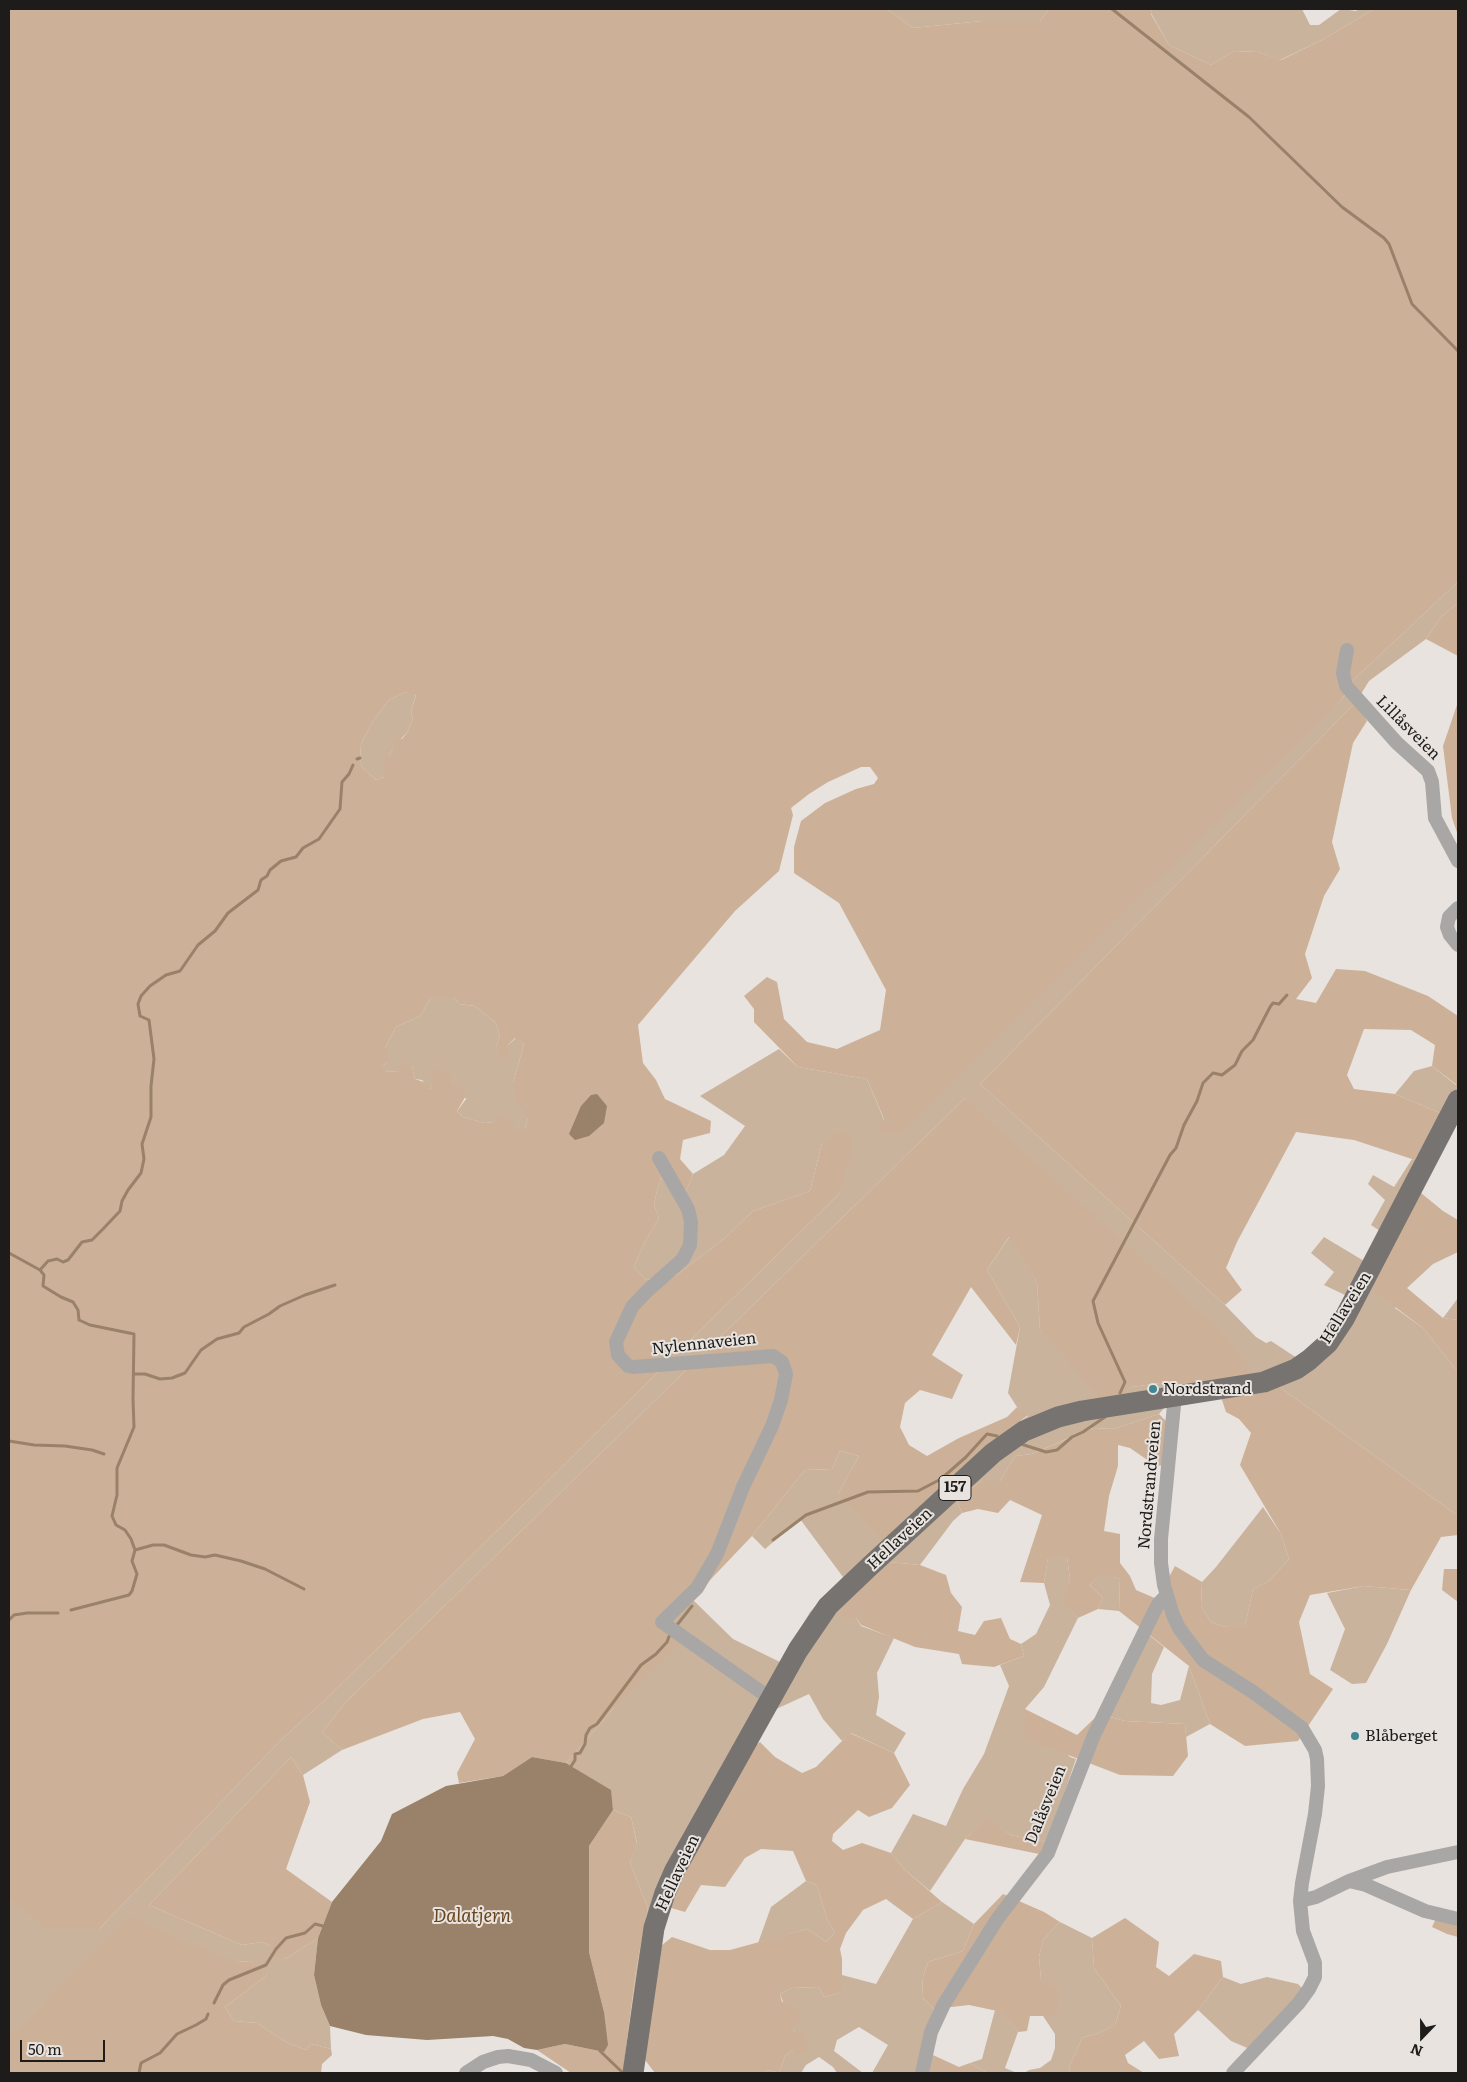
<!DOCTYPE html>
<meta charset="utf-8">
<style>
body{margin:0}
#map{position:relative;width:1467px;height:2082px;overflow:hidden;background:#e8e3df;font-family:Literata,serif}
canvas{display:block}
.frame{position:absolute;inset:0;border:10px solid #1e1c1a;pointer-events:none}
.north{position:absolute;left:1397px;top:2012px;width:50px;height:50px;-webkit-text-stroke:4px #e8e3df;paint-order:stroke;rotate:202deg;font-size:14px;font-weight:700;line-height:20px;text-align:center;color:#1e1c1a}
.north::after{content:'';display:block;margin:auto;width:18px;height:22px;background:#1e1c1a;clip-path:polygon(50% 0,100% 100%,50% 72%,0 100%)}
.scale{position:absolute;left:20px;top:2040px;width:85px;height:22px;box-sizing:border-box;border:2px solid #1e1c1a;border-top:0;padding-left:6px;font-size:15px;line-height:18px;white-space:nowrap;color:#1e1c1a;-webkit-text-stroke:4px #e8e3df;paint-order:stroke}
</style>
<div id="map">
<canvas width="1467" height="2082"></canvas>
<div class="frame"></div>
<div class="north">N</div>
<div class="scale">50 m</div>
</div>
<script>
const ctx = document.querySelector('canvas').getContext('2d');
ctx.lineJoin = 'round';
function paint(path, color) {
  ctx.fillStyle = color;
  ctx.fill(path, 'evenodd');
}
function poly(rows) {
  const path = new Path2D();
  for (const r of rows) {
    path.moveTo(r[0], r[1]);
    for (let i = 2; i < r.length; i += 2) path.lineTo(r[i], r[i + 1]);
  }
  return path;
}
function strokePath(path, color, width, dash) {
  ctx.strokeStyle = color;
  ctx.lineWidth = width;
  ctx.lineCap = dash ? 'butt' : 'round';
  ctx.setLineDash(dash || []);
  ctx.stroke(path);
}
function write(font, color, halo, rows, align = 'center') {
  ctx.font = font + ' Literata,serif';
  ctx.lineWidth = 4;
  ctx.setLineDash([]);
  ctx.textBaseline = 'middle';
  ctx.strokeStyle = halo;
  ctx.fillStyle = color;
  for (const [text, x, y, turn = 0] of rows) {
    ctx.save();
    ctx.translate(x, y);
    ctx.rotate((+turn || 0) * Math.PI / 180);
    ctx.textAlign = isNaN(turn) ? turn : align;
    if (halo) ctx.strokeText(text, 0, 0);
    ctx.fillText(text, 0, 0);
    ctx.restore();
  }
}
paint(poly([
 [887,9,1049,9,1040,21,982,21,913,28],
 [1152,9,1302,9,1310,25,1319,25,1341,9,1356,11,1359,9,1374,9,1322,40,1280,60,1258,52,1234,51,1211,65,1169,45,1151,13],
 [1458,582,1458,603,1442,616,1426,639,1369,681,1356,702,980,1084,1225,1305,1256,1337,1266,1343,1271,1341,1297,1358,1322,1337,1347,1296,1324,1285,1334,1272,1311,1253,1324,1237,1364,1261,1380,1231,1371,1225,1385,1200,1368,1184,1373,1175,1394,1187,1412,1159,1416,1160,1440,1113,1395,1094,1414,1071,1432,1066,1456,1085,1458,1083,1458,1114,1421,1193,1395,1308,1423,1328,1458,1372,1458,1516,1278,1386,1165,1407,1159,1414,1114,1429,1092,1428,1032,1454,1015,1456,1000,1481,982,1481,956,1498,962,1513,953,1521,920,1565,889,1562,856,1618,861,1626,894,1638,877,1673,879,1697,876,1715,906,1733,894,1753,851,1733,842,1741,823,1719,809,1694,774,1710,668,1907,627,2045,636,1970,648,1908,630,1863,637,1843,631,1817,613,1810,610,1790,566,1763,614,1708,671,1621,691,1598,733,1639,780,1662,810,1612,843,1577,800,1519,765,1549,752,1536,805,1470,832,1469,840,1451,859,1456,838,1494,993,1442,1028,1416,1017,1407,1008,1393,1020,1327,987,1270,1010,1236,1037,1282,1040,1330,1119,1397,1132,1387,1160,1383,1179,1387,965,1098,347,1701,322,1732,342,1750,303,1775,291,1757,149,1905,242,1945,262,1942,271,1946,285,1959,318,1938,314,1975,321,2005,330,2026,331,2049,311,2044,306,2050,286,2042,257,2023,234,2021,225,2007,267,1975,250,1961,238,1962,9,2038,9,1899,15,1903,99,1929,280,1741,326,1699,840,1193,822,1143,810,1191,753,1211,726,1237,677,1275,646,1280,634,1267,644,1243,659,1218,654,1205,657,1190,661,1178,686,1191,693,1174,724,1155,745,1126,700,1096,779,1049,798,1067,867,1079,884,1120,1343,698,1352,681],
 [405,692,416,694,411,711,413,719,408,731,401,739,393,740,393,749,389,756,384,756,384,777,376,780,362,767,360,758,361,744,373,721,389,700],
 [431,998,455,998,459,1004,475,1006,496,1023,500,1036,496,1047,507,1046,516,1038,524,1044,513,1083,528,1103,528,1118,525,1129,517,1129,494,1122,484,1123,463,1117,457,1111,466,1099,460,1089,451,1083,432,1086,430,1089,422,1080,415,1079,412,1066,399,1072,383,1071,382,1066,387,1063,385,1048,396,1027,420,1016],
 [1458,1298,1458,1320,1443,1318],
 [1263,1507,1281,1534,1289,1559,1269,1581,1253,1589,1246,1622,1241,1629,1235,1626,1225,1627,1211,1622,1201,1606,1202,1582,1216,1567],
 [1048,1557,1067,1557,1070,1579,1063,1603,1078,1618,1044,1687,1025,1709,1070,1757,1076,1759,1047,1842,1010,1835,989,1819,965,1839,930,1891,904,1869,891,1853,913,1814,946,1826,963,1789,984,1754,1009,1686,1000,1665,1024,1656,1021,1644,1036,1634,1050,1605,1044,1583],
 [1102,1573,1120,1579,1119,1611,1098,1609,1103,1598,1090,1585],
 [1364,1586,1411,1590,1387,1644,1366,1683,1352,1684,1330,1670,1345,1629,1327,1593],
 [1149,1635,1164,1647,1152,1674,1151,1703,1161,1705,1180,1700,1189,1666,1210,1724,1186,1737,1185,1724,1125,1721,1107,1716],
 [806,1881,817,1885,827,1919,835,1933,826,1942,807,1929,758,1943,771,1907],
 [942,1902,974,1924,963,1951,928,1962,923,1977,922,1997,934,2009,918,2066,928,2073,872,2073,888,2045,859,2027,837,2040,834,2051,863,2073,837,2073,833,2067,819,2057,806,2065,801,2073,764,2073,769,2070,779,2073,785,2056,793,2050,795,2033,780,1994,792,1988,819,1987,824,1997,841,1992,842,1975,876,1984,913,1919],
 [1060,1922,1092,1938,1094,1968,1121,2006,1115,2025,1099,2033,1082,2038,1070,2065,1069,2073,1024,2073,1029,2070,1040,2068,1051,2060,1055,2048,1055,2034,1043,2016,1056,2016,1041,1980,1039,1957,1043,1940],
 [1223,1977,1241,1984,1267,1977,1298,1984,1308,1994,1259,2053,1231,2041,1198,2010],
 [995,2010,1003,2012,1018,2032,1005,2068,1017,2073,987,2073,970,2063,982,2059]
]), '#cab39d');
paint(poly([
 [9,9,887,9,913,28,982,21,1040,21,1049,9,1152,9,1151,14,1169,45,1211,65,1234,51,1258,52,1281,60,1322,40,1374,9,1458,9,1458,582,1352,681,1343,698,902,1132,882,1135,878,1129,884,1119,867,1079,798,1067,754,1022,754,1009,744,996,767,977,777,982,784,1019,807,1042,837,1049,880,1030,886,990,839,903,794,873,794,847,801,821,825,803,856,789,874,784,878,778,870,767,861,767,828,782,809,794,791,808,793,815,779,871,735,911,638,1025,643,1063,656,1080,665,1099,711,1121,710,1133,683,1140,680,1159,693,1174,686,1191,661,1178,657,1190,654,1205,659,1218,644,1243,634,1267,646,1280,677,1275,726,1237,753,1211,810,1191,822,1143,843,1129,854,1144,840,1193,326,1699,280,1741,99,1929,46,1929,9,1899],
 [405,692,416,695,411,711,413,719,408,731,402,739,397,737,393,740,393,749,389,756,384,756,384,777,376,780,362,767,360,758,361,744,373,721,389,700],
 [431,998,455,998,459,1004,475,1006,496,1023,500,1036,496,1047,500,1059,508,1058,507,1046,515,1038,524,1044,513,1083,514,1101,520,1107,528,1104,524,1113,528,1118,525,1129,517,1129,513,1122,498,1115,494,1122,484,1123,463,1117,457,1111,467,1094,464,1089,451,1083,452,1080,449,1072,437,1069,430,1074,432,1086,430,1089,427,1083,415,1079,412,1066,406,1061,400,1066,399,1072,384,1071,382,1066,387,1063,389,1053,385,1048,396,1027,420,1016],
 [1458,603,1458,656,1426,639,1442,616],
 [1356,702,1367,721,1353,743,1332,842,1340,869,1324,896,1305,954,1312,978,1296,999,1316,1003,1336,969,1365,971,1428,996,1458,1016,1458,1083,1457,1085,1432,1066,1435,1045,1411,1030,1364,1029,1347,1075,1354,1089,1395,1094,1440,1113,1415,1160,1354,1140,1296,1132,1237,1242,1226,1268,1242,1290,1225,1305,980,1084],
 [1458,702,1458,835,1452,818,1443,746],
 [965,1098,1216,1325,1247,1362,1247,1375,1178,1387,1160,1383,1132,1387,1120,1397,1100,1399,1040,1330,1037,1282,1009,1237,987,1270,1020,1327,1016,1345,971,1287,932,1355,963,1375,952,1399,920,1390,905,1403,900,1427,909,1445,927,1456,959,1438,1007,1417,1017,1407,1028,1415,993,1442,883,1541,838,1494,859,1456,840,1451,832,1469,805,1470,752,1536,671,1621,681,1634,680,1644,614,1708,566,1763,532,1757,503,1776,459,1783,457,1773,475,1739,460,1712,423,1719,342,1750,322,1732,347,1701],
 [1421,1193,1443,1211,1458,1220,1458,1252,1433,1264,1407,1288,1443,1318,1458,1320,1458,1372,1423,1328,1371,1289],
 [1278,1386,1458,1516,1458,1535,1441,1537,1411,1590,1364,1586,1310,1595,1299,1622,1310,1674,1333,1689,1298,1741,1245,1746,1210,1724,1189,1666,1119,1611,1120,1579,1102,1574,1090,1585,1103,1598,1098,1609,1078,1618,1062,1603,1070,1579,1067,1557,1048,1558,1044,1583,1020,1582,1042,1515,1010,1500,998,1513,978,1509,962,1513,956,1498,982,1481,1000,1481,1015,1456,1032,1454,1093,1428,1114,1429,1159,1414,1166,1421,1164,1465,1156,1466,1130,1448,1118,1445,1118,1466,1109,1496,1104,1531,1120,1534,1120,1563,1130,1576,1136,1590,1157,1599,1175,1566,1202,1582,1201,1606,1211,1622,1225,1627,1235,1625,1241,1628,1246,1622,1253,1589,1269,1581,1289,1559,1281,1534,1240,1465,1251,1433,1239,1419,1226,1412,1221,1397],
 [889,1562,920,1565,946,1575,951,1593,962,1607,958,1631,975,1635,984,1621,1001,1618,1010,1639,1021,1644,1024,1656,994,1667,962,1664,959,1654,915,1647,861,1625,856,1618,843,1618,841,1610],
 [1444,1569,1458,1569,1458,1602,1442,1590],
 [1025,1709,1077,1735,1099,1714,1125,1721,1185,1724,1188,1756,1173,1776,1120,1775,1024,1738],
 [850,1733,894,1753,910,1785,892,1808,869,1817,858,1810,833,1834,832,1841,843,1850,862,1843,891,1853,904,1869,942,1902,913,1919,886,1899,863,1910,846,1933,840,1949,842,1959,842,1992,824,1997,819,1987,792,1988,780,1994,782,2002,796,2005,802,2020,793,2027,795,2033,802,2032,808,2042,807,2053,799,2055,793,2050,785,2056,779,2073,769,2070,764,2073,655,2073,645,2060,656,1950,672,1937,710,1950,730,1950,807,1929,826,1942,835,1933,827,1919,817,1885,806,1881,793,1851,761,1849,745,1858,725,1887,701,1885,685,1912,668,1907,686,1865,748,1751,760,1742,775,1757,802,1773,816,1767],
 [291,1757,303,1775,310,1802,286,1869,332,1902,318,1938,285,1959,269,1954,271,1946,262,1942,242,1945,149,1905],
 [613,1810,631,1817,637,1844,630,1863,648,1908,636,1970,623,2073,571,2073,537,2050,565,2044,604,2052,604,2012,589,1952,589,1846],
 [989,1818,1010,1835,1047,1842,1039,1854,965,1839],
 [1003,1894,1044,1912,1060,1922,1043,1940,1039,1957,1041,1980,1060,1990,1056,2016,1030,2016,1027,2031,1018,2032,1002,2012,969,2005,934,2009,922,1997,923,1977,928,1962,963,1951,974,1924],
 [128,1916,238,1962,250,1961,265,1971,267,1975,225,2007,234,2021,257,2023,286,2042,306,2050,311,2044,331,2049,332,2055,322,2064,321,2073,9,2073,9,2038],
 [1125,1918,1159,1942,1156,1967,1169,1976,1194,1954,1221,1961,1223,1977,1198,2010,1174,2034,1179,2056,1159,2059,1144,2041,1125,2055,1128,2063,1144,2073,1069,2073,1070,2065,1082,2038,1099,2033,1115,2025,1121,2006,1094,1968,1092,1938],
 [1436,1918,1458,1918,1458,1937,1447,1934,1432,1927],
 [922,2050,959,2067,970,2063,987,2073,928,2073]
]), '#ccb198');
paint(poly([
 [597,1094,607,1106,604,1123,589,1136,575,1140,569,1134,581,1106,591,1095],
 [532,1757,566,1763,611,1790,613,1810,589,1846,589,1952,604,2012,608,2045,604,2052,565,2044,537,2050,524,2048,508,2039,493,2036,427,2040,366,2035,330,2026,321,2005,314,1975,318,1938,332,1902,381,1841,392,1814,446,1786,503,1776]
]), '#9a8169');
strokePath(poly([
 [1112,9,1249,117,1342,207,1384,238,1389,244,1412,304,1458,351],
 [357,759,360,758],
 [9,1253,40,1270,44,1275,43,1286,61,1297,73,1302,78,1310,79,1320,90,1325,134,1334,133,1399,134,1427,117,1468,117,1495,112,1516,116,1525,125,1530,131,1539,135,1550,132,1561,137,1574,132,1591,129,1595,71,1610],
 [40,1270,48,1261,57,1259,63,1262,68,1260,82,1242,92,1240,103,1229,120,1211,122,1201,128,1190,141,1173,144,1159,142,1144,151,1117,151,1086,154,1059,149,1020,140,1016,138,1004,141,996,150,986,166,975,180,971,198,945,215,931,228,913,258,890,261,880,267,876,270,870,281,861,296,857,303,848,319,839,340,809,342,782,349,774,353,765],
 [134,1374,145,1374,160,1379,172,1378,185,1373,201,1350,217,1339,239,1333,244,1327,269,1314,280,1306,305,1295,335,1285],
 [1120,1393,1125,1382,1098,1323,1093,1301,1170,1155,1176,1148,1184,1125,1197,1101,1203,1083,1213,1073,1222,1075,1235,1065,1242,1051,1253,1040,1270,1007,1273,1003,1279,1004,1287,995],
 [9,1441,34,1445,65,1446,92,1450,104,1454],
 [1021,1444,1046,1452,1057,1450,1072,1437,1083,1432,1105,1417],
 [773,1540,806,1515,868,1492,918,1491,941,1479,966,1457,987,1434,997,1436],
 [135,1550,153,1545,164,1545,191,1555,205,1557,215,1555,241,1561,265,1569,304,1589],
 [9,1620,14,1615,27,1613,58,1613],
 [677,1625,692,1606],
 [570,1768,575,1760,575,1754,580,1753,585,1744,586,1735,590,1728,597,1724,641,1665,656,1654,667,1642,670,1634],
 [214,2003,223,1985,229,1980,266,1965,276,1949,286,1938,305,1933,315,1924,323,1926],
 [600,2051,623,2073],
 [139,2073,141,2063,160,2053,177,2034,196,2025,206,2019,208,2014]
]), '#9a8169', 3);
strokePath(poly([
 [1347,650,1343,673,1346,686,1397,743,1428,771,1432,782,1435,818,1458,861],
 [1458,908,1449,917,1447,927,1450,935,1458,945],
 [659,1158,688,1209,691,1222,690,1245,683,1259,646,1292,632,1307,616,1342,618,1355,628,1366,633,1367,773,1356,782,1362,786,1374,781,1400,772,1426,743,1487,717,1554,697,1588,662,1622,771,1699],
 [1175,1395,1161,1539,1161,1563,1164,1585,1173,1615,1179,1628,1203,1660,1253,1692,1302,1728,1315,1750,1317,1759,1318,1786,1315,1814,1302,1883,1300,1901,1303,1931,1315,1963,1315,1977,1309,1989,1298,2004,1233,2073],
 [1349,1881,1387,1867,1458,1852],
 [1300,1901,1316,1897,1349,1881,1366,1885,1425,1911,1458,1919],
 [466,2073,483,2062,498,2057,508,2056,531,2060,556,2073],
 [922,2073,931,2032,944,2004,998,1918,1048,1853,1094,1735,1154,1612,1159,1603,1166,1596]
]), '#a9a7a5', 14);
strokePath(poly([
 [633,2073,654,1928,665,1893,675,1870,798,1650,828,1606,870,1566,993,1453,1024,1431,1058,1417,1082,1411,1264,1382,1296,1369,1309,1360,1328,1343,1344,1319,1458,1100]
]), '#777370', 21);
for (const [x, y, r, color] of [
 [1153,1389,5,"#418693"],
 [1355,1736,5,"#418693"]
]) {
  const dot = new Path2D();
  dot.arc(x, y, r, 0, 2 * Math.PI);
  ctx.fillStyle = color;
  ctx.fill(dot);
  strokePath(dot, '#e8e3df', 2);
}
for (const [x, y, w] of [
 [955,1488,32]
]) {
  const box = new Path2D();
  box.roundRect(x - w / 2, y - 12.5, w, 25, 4);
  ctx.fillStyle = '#e8e3df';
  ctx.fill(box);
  strokePath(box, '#1e1c1a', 1);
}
write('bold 15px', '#1e1c1a', null, [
 ["157",955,1488]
]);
write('16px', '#1e1c1a', '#e8e3df', [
 ["Lillåsveien",1408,728,45],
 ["Hellaveien",1346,1308,-58],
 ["Nylennaveien",704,1344,-6],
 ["Nordstrandveien",1150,1485,-85],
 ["Hellaveien",900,1539,-43],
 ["Dalåsveien",1046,1805,-68],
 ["Hellaveien",678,1873,-65]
]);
write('16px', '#1e1c1a', '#e8e3df', [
 ["Nordstrand",1163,1389],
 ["Blåberget",1365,1736]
], 'left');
write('italic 18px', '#694319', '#e8e3df', [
 ["Dalatjern",472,1917]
]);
</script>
